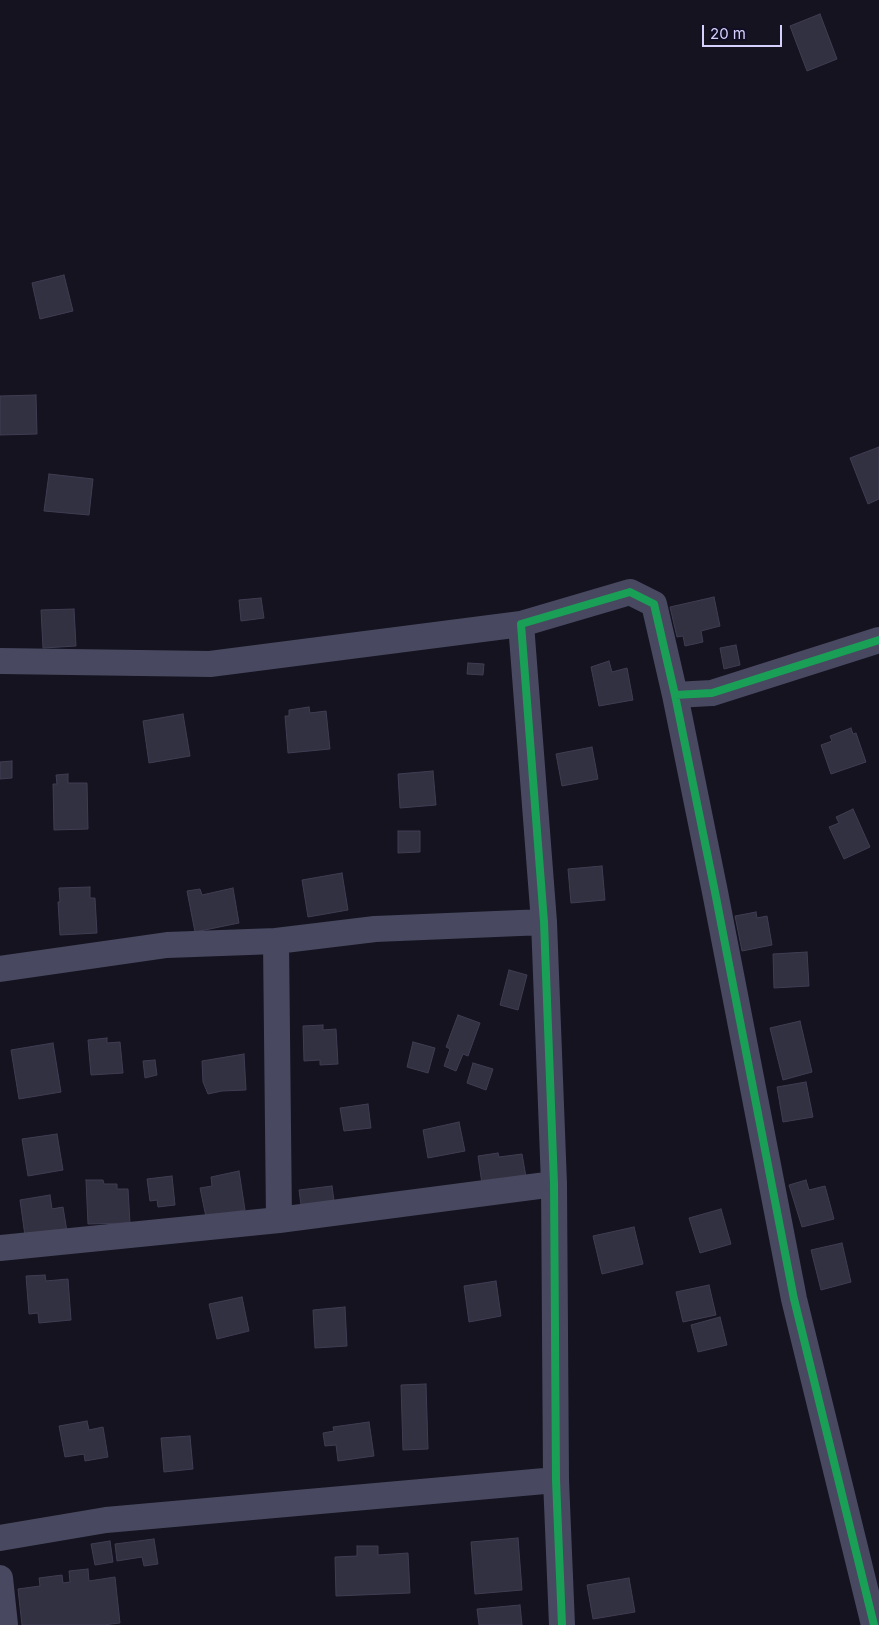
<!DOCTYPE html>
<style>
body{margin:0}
#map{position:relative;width:879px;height:1625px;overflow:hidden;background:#14131f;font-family:Inter,sans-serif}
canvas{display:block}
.scale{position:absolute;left:702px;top:25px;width:80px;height:22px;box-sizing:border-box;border:2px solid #d5d1ff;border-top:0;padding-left:6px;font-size:15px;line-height:18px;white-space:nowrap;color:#d5d1ff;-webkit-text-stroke:4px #110e24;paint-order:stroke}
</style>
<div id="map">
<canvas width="879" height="1625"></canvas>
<div class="scale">20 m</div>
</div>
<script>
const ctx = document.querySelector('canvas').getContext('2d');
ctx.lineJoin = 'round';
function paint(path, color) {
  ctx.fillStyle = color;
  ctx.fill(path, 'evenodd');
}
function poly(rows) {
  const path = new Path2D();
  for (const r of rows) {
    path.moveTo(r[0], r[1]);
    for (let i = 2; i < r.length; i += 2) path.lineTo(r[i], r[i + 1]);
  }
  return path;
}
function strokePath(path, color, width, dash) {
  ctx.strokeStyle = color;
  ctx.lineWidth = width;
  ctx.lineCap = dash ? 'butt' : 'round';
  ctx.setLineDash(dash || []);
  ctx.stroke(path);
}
const building = poly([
 [820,14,837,59,807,71,790,26,820,14],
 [64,275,73,311,40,319,32,283,64,275],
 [36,395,37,434,0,435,0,396,36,395],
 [879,447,879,499,868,504,850,458,879,447],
 [49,474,93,479,89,515,44,511,49,474],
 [714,597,720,626,701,631,703,642,685,646,683,636,677,637,670,607,714,597],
 [261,598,264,618,241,621,239,600,261,598],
 [74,609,76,646,43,648,41,610,74,609],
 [736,645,740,665,724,669,720,648,736,645],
 [609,661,612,672,627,668,633,700,599,706,591,667,609,661],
 [468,663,484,664,483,675,467,674,468,663],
 [309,707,310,713,326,711,330,749,288,753,285,716,289,716,289,710,309,707],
 [183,714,190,756,149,763,143,721,183,714],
 [851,728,853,734,856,733,866,762,831,774,821,745,832,741,830,736,851,728],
 [592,747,598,779,562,786,556,754,592,747],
 [12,761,12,778,0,779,0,762,12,761],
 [433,771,436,805,400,808,398,774,433,771],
 [68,774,68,783,87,783,88,829,54,830,53,784,57,784,56,775,68,774],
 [853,809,870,847,844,859,829,827,839,823,836,817,853,809],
 [398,831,420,831,420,852,398,853,398,831],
 [602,866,605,900,571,903,568,869,602,866],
 [342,873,348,910,308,917,302,880,342,873],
 [90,887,90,898,95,898,97,933,60,935,58,902,60,902,59,888,90,887],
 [233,888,239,923,195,932,187,891,200,889,202,895,233,888],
 [756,912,757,918,767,916,772,945,742,951,735,916,756,912],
 [807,952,809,986,774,988,773,954,807,952],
 [509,970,527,975,518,1010,500,1005,509,970],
 [458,1015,480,1023,468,1056,463,1054,456,1071,444,1066,450,1049,446,1047,458,1015],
 [800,1021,812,1072,783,1080,770,1028,800,1021],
 [323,1025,323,1030,336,1029,338,1064,320,1065,320,1060,304,1061,303,1026,323,1025],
 [107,1038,107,1043,120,1042,123,1073,91,1075,88,1040,107,1038],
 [413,1042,435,1048,428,1073,407,1067,413,1042],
 [53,1043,61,1092,19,1099,11,1050,53,1043],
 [244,1054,246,1090,222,1091,208,1094,203,1082,202,1061,244,1054],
 [155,1060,157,1075,145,1078,143,1061,155,1060],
 [473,1063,493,1069,486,1090,467,1083,473,1063],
 [806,1082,813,1117,783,1122,777,1087,806,1082],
 [368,1104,371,1128,344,1131,340,1108,368,1104],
 [459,1122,465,1151,428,1158,423,1130,459,1122],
 [57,1134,63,1170,28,1176,22,1139,57,1134],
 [498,1153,499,1157,522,1154,526,1177,483,1191,478,1156,498,1153],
 [239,1171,245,1210,206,1217,200,1188,212,1186,211,1177,239,1171],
 [172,1176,175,1205,158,1207,157,1200,150,1201,147,1179,172,1176],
 [86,1180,103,1180,104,1184,117,1184,117,1189,128,1189,130,1223,88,1224,86,1180],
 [806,1180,809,1190,825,1186,834,1219,802,1227,789,1185,806,1180],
 [332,1186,337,1223,304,1227,299,1190,332,1186],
 [50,1195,52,1209,63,1207,68,1238,26,1243,20,1200,50,1195],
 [721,1209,731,1244,700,1253,689,1218,721,1209],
 [634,1227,643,1264,602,1274,593,1236,634,1227],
 [842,1243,851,1282,821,1290,811,1250,842,1243],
 [45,1275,46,1281,68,1279,71,1320,39,1323,38,1313,29,1314,26,1276,45,1275],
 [496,1281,501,1316,469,1322,464,1286,496,1281],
 [709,1285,716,1315,683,1322,676,1292,709,1285],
 [242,1297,249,1331,217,1339,209,1304,242,1297],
 [345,1307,347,1346,315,1348,313,1310,345,1307],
 [720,1317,727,1345,698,1352,691,1325,720,1317],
 [426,1384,428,1449,403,1450,401,1385,426,1384],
 [87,1421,89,1430,103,1427,108,1457,85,1461,84,1454,65,1457,59,1426,87,1421],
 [369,1422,374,1456,338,1461,336,1445,325,1446,323,1433,334,1431,333,1427,369,1422],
 [190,1436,193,1469,164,1472,161,1438,190,1436],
 [518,1538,522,1590,475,1594,471,1542,518,1538],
 [154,1539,158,1564,144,1566,142,1557,117,1561,115,1544,154,1539],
 [110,1541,113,1562,95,1565,91,1544,110,1541],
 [357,1546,378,1546,378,1555,408,1553,410,1593,336,1596,335,1557,357,1556,357,1546],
 [88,1569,89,1581,115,1577,120,1623,103,1625,22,1625,18,1589,40,1586,39,1578,62,1575,63,1583,70,1582,69,1571,88,1569],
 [629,1578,635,1612,593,1619,587,1585,629,1578],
 [520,1605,522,1625,479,1625,477,1609,520,1605]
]);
paint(building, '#323141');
strokePath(building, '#403d53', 1);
strokePath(poly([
 [0,661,210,664,521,624],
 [675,695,715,892,794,1299,874,1625],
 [276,941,375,929,544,922],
 [0,969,167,945,276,941,279,1220],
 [0,1248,279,1220,554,1184],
 [0,1538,106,1520,556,1480],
 [0,1578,5,1625],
 [562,1625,556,1480,554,1184,544,922,521,624,630,592,654,604,675,695,712,693,879,640]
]), '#484860', 26);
strokePath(poly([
 [675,695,715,892,794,1299,874,1625],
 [562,1625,556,1480,554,1184,544,922,521,624,630,592,654,604,675,695,712,693,879,640]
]), '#1a9f57', 8);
</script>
